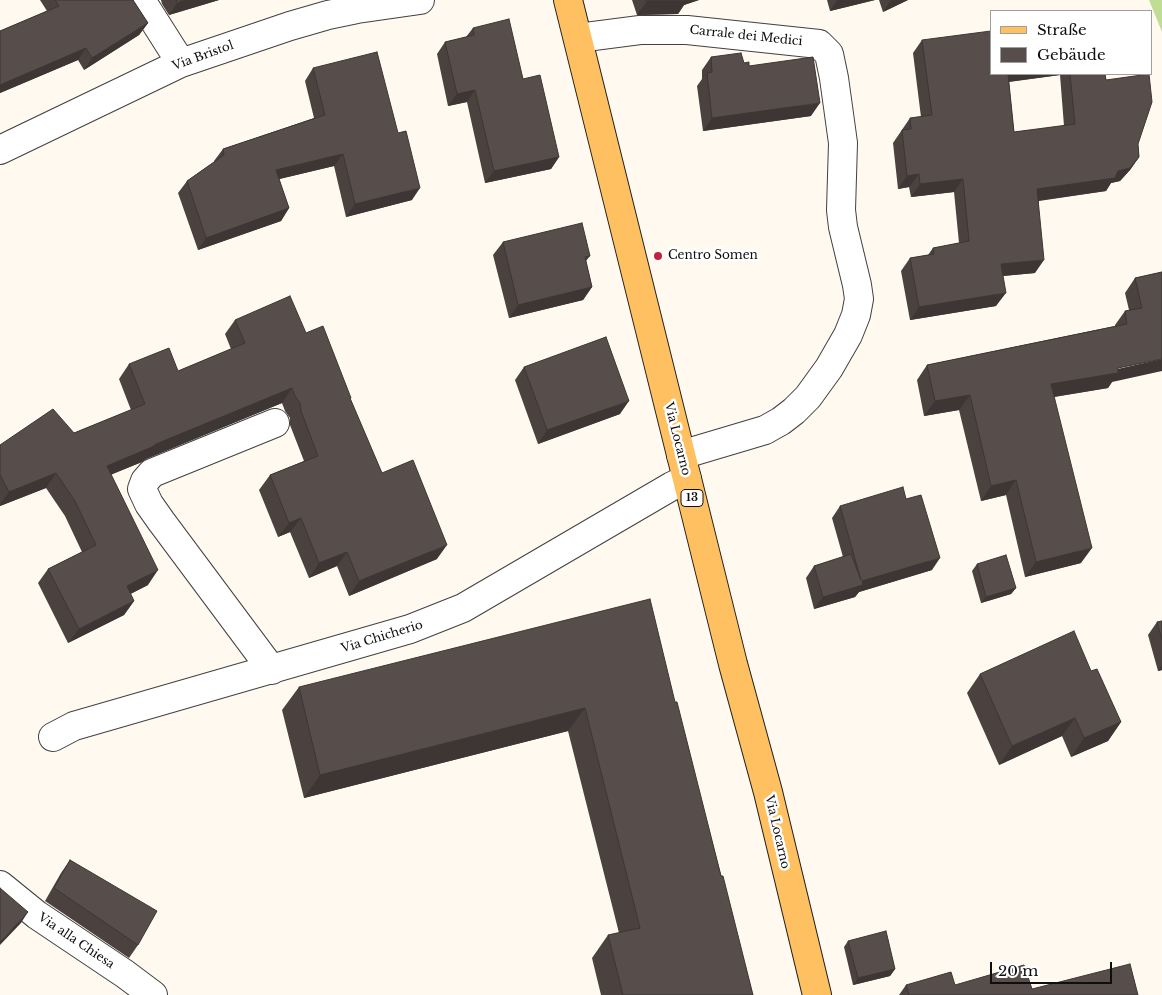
<!DOCTYPE html>
<meta charset="utf-8">
<style>
body{margin:0}
#map{position:relative;width:1162px;height:995px;overflow:hidden;background:#fff9ef;font-family:"Libre Baskerville",serif}
canvas{display:block}
.legend{position:absolute;left:990px;top:10px;width:162px;height:65px;box-sizing:border-box;background:#fff;border:1px solid #9f9f9f;margin:0;padding:6px 9px;list-style:none;font-size:15px;color:#0e0e0e}
.legend li{display:flex;align-items:center;gap:10px;height:25px}
.legend b{width:25px;border:1px solid #9f9f9f}
.scale{position:absolute;left:990px;top:962px;width:122px;height:22px;box-sizing:border-box;border:2px solid #0e0e0e;border-top:0;padding-left:6px;font-size:15px;line-height:18px;white-space:nowrap;color:#0e0e0e;-webkit-text-stroke:4px #fff;paint-order:stroke}
</style>
<div id="map">
<canvas width="1162" height="995"></canvas>
<ul class="legend">
<li><b style="height:6px;background:#fec060"></b>Straße</li>
<li><b style="height:14px;background:#574d4a"></b>Gebäude</li>
</ul>
<div class="scale">20 m</div>
</div>
<script>
const ctx = document.querySelector('canvas').getContext('2d');
ctx.lineJoin = 'round';
function paint(path, color) {
  ctx.fillStyle = color;
  ctx.fill(path, 'evenodd');
}
function poly(rows) {
  const path = new Path2D();
  for (const r of rows) {
    path.moveTo(r[0], r[1]);
    for (let i = 2; i < r.length; i += 2) path.lineTo(r[i], r[i + 1]);
  }
  return path;
}
function strokePath(path, color, width, dash) {
  ctx.strokeStyle = color;
  ctx.lineWidth = width;
  ctx.lineCap = dash ? 'butt' : 'round';
  ctx.setLineDash(dash || []);
  ctx.stroke(path);
}
function write(font, color, halo, rows, align = 'center') {
  ctx.font = font + ' "Libre Baskerville",serif';
  ctx.lineWidth = 5;
  ctx.setLineDash([]);
  ctx.textBaseline = 'middle';
  ctx.strokeStyle = halo;
  ctx.fillStyle = color;
  for (const [text, x, y, turn = 0] of rows) {
    ctx.save();
    ctx.translate(x, y);
    ctx.rotate((+turn || 0) * Math.PI / 180);
    ctx.textAlign = isNaN(turn) ? turn : align;
    if (halo) ctx.strokeText(text, 0, 0);
    ctx.fillText(text, 0, 0);
    ctx.restore();
  }
}
paint(poly([
 [1149,0,1162,0,1162,32]
]), '#c0dd95');
const minor = poly([
 [141,0,181,63],
 [578,38,640,30,687,30,819,44,829,54,834,78,843,143,841,210,843,227,857,285,859,299,856,315,848,335,829,368,808,397,794,411,781,421,765,430,681,455],
 [0,150,181,63,290,26,328,15,357,9,420,0],
 [272,670,161,521,149,504,142,489,145,481,152,473,275,423],
 [53,737,74,726,410,629,463,608,672,486,687,479],
 [0,885,37,915,125,974,153,995]
]);
const major = poly([
 [568,0,733,664,768,792,817,995]
]);
strokePath(minor, '#414141', 30);
strokePath(major, '#1f1f1f', 30);
strokePath(minor, '#fff', 28);
strokePath(major, '#fec060', 28);
paint(poly([
 [40,0,133,0,148,23,139,35,84,70,78,60,0,93,0,31,47,11],
 [161,0,219,0,169,15,162,4],
 [632,0,699,0,684,5,678,14,637,15],
 [827,0,875,0,830,11],
 [879,0,908,0,883,12],
 [473,28,523,79,559,157,551,169,485,183,467,102,448,106,437,54,445,42,466,37],
 [922,40,991,74,1105,74,1106,80,1138,144,1139,157,1130,170,1120,181,1111,183,1106,191,1039,201,1035,273,1003,276,996,306,910,320,901,271,910,258,928,255,933,248,959,243,954,192,911,197,909,187,898,189,893,143,910,118,921,117,913,53],
 [1060,75,1064,126,1014,132,1009,82],
 [711,57,744,63,749,66,811,116,703,131,697,86,702,79,702,70],
 [313,68,412,200,346,217,334,166,279,179,289,208,281,221,198,250,178,193,187,181,214,162,214,161,223,149,314,118,305,81],
 [503,242,590,256,586,261,592,287,583,300,509,318,493,255],
 [1162,272,1112,382,1108,388,1054,397,1081,563,1025,577,1006,495,981,501,959,410,924,416,917,380,927,365,1115,326,1115,325,1125,311,1129,310,1125,293,1135,278],
 [235,320,306,333,350,399,382,473,437,559,349,596,337,566,309,578,290,532,278,537,259,490,270,475,304,461,290,425,290,418,285,411,282,403,146,459,142,462,111,474,148,585,130,594,134,601,124,615,68,643,38,583,48,569,82,552,65,516,46,488,0,506,0,445,74,433,131,410,119,379,129,364,178,371,231,349,225,334],
 [524,367,620,414,538,444,515,380],
 [906,499,932,570,859,592,855,597,814,609,806,578,814,566,843,557,832,518,840,506],
 [977,564,1016,588,1011,594,981,603,972,571],
 [1162,621,1162,670,1158,671,1148,635,1157,622],
 [1091,671,1121,722,1108,741,1071,757,1062,736,999,765,967,693,980,674],
 [299,687,675,702,753,995,601,995,592,958,608,935,619,933,568,731,304,798,282,710],
 [70,860,138,945,129,958,45,901,61,873],
 [848,941,895,969,890,976,853,985,844,947],
 [906,985,955,985,1032,989,1138,995,899,995]
]), '#4b4240');
paint(poly([
 [186,0,219,0,169,15,177,3],
 [681,0,699,0,684,5,678,14,637,15,647,1],
 [837,0,875,0,830,11],
 [891,0,908,0,883,12],
 [148,23,139,35,84,70,92,58],
 [86,48,78,60,0,93,0,85],
 [1005,74,1061,74,1060,75,999,83],
 [475,90,467,102,448,106,457,94],
 [820,103,811,116,703,131,712,118],
 [343,154,334,166,267,182,276,170],
 [559,157,551,169,485,183,494,171],
 [1139,157,1130,170,1120,181,1111,183,1106,191,1028,202,1037,189,1118,171],
 [919,174,909,187,898,189,907,176],
 [963,179,954,192,911,197,920,184],
 [420,188,412,200,346,217,355,204],
 [289,208,281,221,198,250,206,238],
 [1044,260,1035,273,991,277,1001,264],
 [592,287,583,300,509,318,518,305],
 [1006,293,996,306,910,320,919,307],
 [1162,359,1162,371,1112,382,1108,388,1041,399,1051,384],
 [292,388,282,403,146,459,142,462,96,481,107,466,156,444],
 [970,395,959,410,924,416,935,401],
 [629,401,620,414,538,444,547,430],
 [56,473,46,488,0,506,0,504,9,492],
 [1016,480,1006,495,981,501,991,486],
 [301,518,290,532,278,537,289,523],
 [447,545,437,559,349,596,359,581],
 [1092,548,1081,563,1025,577,1036,562],
 [347,552,337,566,309,578,319,563],
 [940,558,932,570,859,592,855,597,814,609,823,597,862,581],
 [158,570,148,585,117,601,127,586],
 [1016,588,1011,594,981,603,986,597],
 [134,601,124,615,68,643,79,629],
 [1162,665,1162,670,1158,671],
 [585,708,568,731,304,798,320,775],
 [1075,718,1062,736,999,765,1012,746],
 [1121,722,1108,741,1071,757,1084,738],
 [28,912,21,923,0,945,0,942],
 [895,969,890,976,853,985,858,978]
]), '#3d3634');
const building = poly([
 [55,0,133,0,148,23,92,58,86,48,0,85,0,31,59,6,55,0],
 [176,0,186,0,177,3,176,0],
 [646,0,686,0,687,1,647,1,646,0],
 [509,19,523,79,540,75,559,157,494,171,475,90,457,94,445,42,474,35,473,28,509,19],
 [991,31,991,74,1008,74,1014,132,1075,124,1070,74,1105,74,1106,80,1149,74,1152,102,1138,144,1139,157,1130,168,1118,171,1115,178,1037,189,1044,260,1001,264,1006,293,919,307,910,258,934,254,933,248,969,241,963,179,920,184,919,174,907,176,902,130,911,129,910,118,932,115,922,40,991,31],
 [377,52,398,133,406,131,420,188,355,204,343,154,276,170,289,208,206,238,187,181,224,155,223,149,325,115,313,68,377,52],
 [741,53,744,63,749,62,749,66,813,57,820,103,712,118,707,73,712,72,711,57,741,53],
 [582,223,590,256,585,257,592,287,518,305,503,242,582,223],
 [1162,272,1162,359,1118,368,1118,373,1051,384,1092,548,1036,562,1016,480,991,486,970,395,935,401,927,365,1127,324,1125,311,1142,308,1135,278,1162,272],
 [290,296,306,333,323,326,351,398,350,398,382,473,413,460,447,545,359,581,347,552,319,563,301,518,289,523,270,475,318,456,301,411,300,403,295,396,292,388,156,444,152,447,107,466,158,570,127,586,134,601,79,629,48,569,96,545,75,501,56,473,9,492,0,475,0,445,53,409,74,433,145,404,129,364,169,348,178,371,245,343,235,320,290,296],
 [606,337,629,401,547,430,524,367,606,337],
 [903,487,906,499,921,495,940,558,862,581,863,585,823,597,814,566,851,554,861,580,840,506,903,487],
 [1006,555,1016,588,986,597,977,564,1006,555],
 [650,599,675,702,677,702,721,876,723,876,753,995,623,995,608,935,640,928,585,708,320,775,299,687,650,599],
 [1162,621,1162,640,1157,622,1162,621],
 [1074,631,1091,671,1097,669,1121,722,1084,738,1075,718,1012,746,980,674,1074,631],
 [70,860,157,911,138,945,54,888,70,860],
 [0,888,28,912,0,942,0,888],
 [886,931,895,969,858,978,848,941,886,931],
 [1130,964,1138,995,909,995,906,985,951,972,955,985,1024,965,1032,989,1130,964]
]);
paint(building, '#574d4a');
strokePath(building, '#3d3634', 1);
for (const [x, y, r, color] of [
 [658,256,5,"#c42040"]
]) {
  const dot = new Path2D();
  dot.arc(x, y, r, 0, 2 * Math.PI);
  ctx.fillStyle = color;
  ctx.fill(dot);
  strokePath(dot, '#fff', 2);
}
for (const [x, y, w] of [
 [692,498,22]
]) {
  const box = new Path2D();
  box.roundRect(x - w / 2, y - 8.5, w, 17, 4);
  ctx.fillStyle = '#fff';
  ctx.fill(box);
  strokePath(box, '#0e0e0e', 1);
}
write('bold 11px', '#0e0e0e', null, [
 ["13",692,498]
]);
write('12px', '#0e0e0e', '#fff', [
 ["Carrale dei Medici",746,36,6],
 ["Via Bristol",203,56,-20],
 ["Via Locarno",677,439,76],
 ["Via Chicherio",382,637,-17],
 ["Via Locarno",777,832,77],
 ["Via alla Chiesa",76,941,34]
]);
write('12px', '#0e0e0e', '#fff', [
 ["Centro Somen",668,256]
], 'left');
</script>
